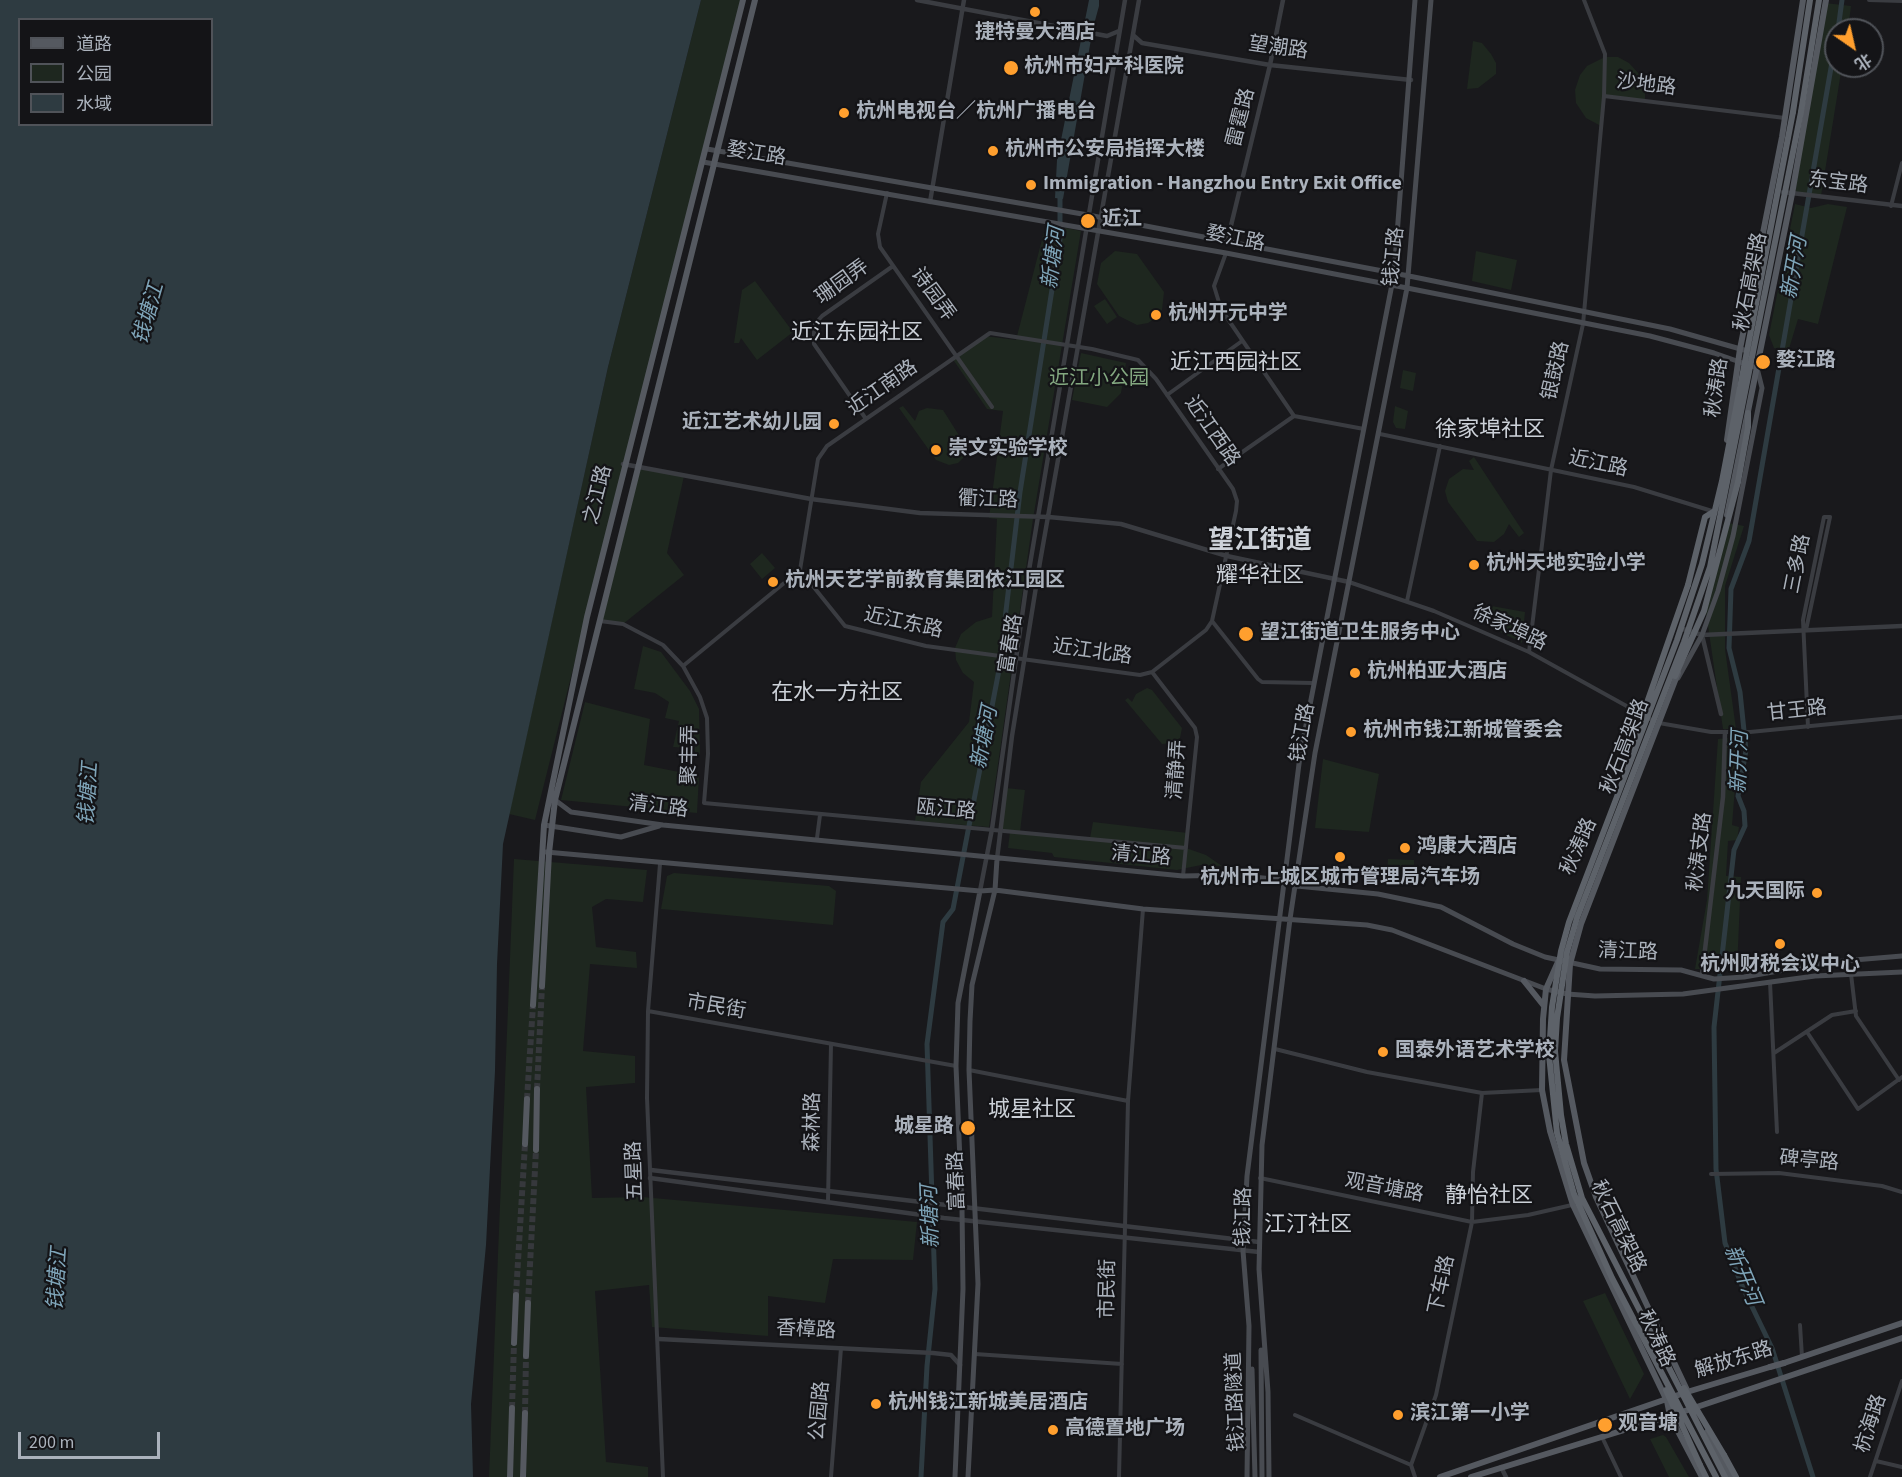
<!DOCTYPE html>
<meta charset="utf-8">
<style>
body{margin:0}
#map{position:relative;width:1902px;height:1477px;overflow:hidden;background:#19191c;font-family:"Source Sans 3","Noto Sans SC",sans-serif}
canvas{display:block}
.legend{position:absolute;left:18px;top:18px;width:195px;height:108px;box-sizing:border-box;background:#141417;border:2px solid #505359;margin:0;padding:8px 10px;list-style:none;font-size:18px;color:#abb2bc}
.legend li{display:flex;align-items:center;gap:12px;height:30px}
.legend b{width:30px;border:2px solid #505359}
.north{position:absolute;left:1824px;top:18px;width:60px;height:60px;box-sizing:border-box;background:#141417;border:2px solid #505359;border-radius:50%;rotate:146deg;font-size:16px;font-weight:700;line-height:24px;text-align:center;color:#abb2bc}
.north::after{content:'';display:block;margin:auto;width:21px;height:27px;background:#ff9f2e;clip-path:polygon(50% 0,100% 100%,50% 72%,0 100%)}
.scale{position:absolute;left:18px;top:1432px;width:142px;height:27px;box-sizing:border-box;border:3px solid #abb2bc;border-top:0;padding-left:8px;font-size:18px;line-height:21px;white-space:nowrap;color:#abb2bc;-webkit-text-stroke:4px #141417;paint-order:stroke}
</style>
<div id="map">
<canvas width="1902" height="1477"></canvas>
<ul class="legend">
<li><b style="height:8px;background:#555960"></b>道路</li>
<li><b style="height:16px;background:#1e271f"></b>公园</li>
<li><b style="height:16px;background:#2e3b41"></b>水域</li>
</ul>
<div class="north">北</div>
<div class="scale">200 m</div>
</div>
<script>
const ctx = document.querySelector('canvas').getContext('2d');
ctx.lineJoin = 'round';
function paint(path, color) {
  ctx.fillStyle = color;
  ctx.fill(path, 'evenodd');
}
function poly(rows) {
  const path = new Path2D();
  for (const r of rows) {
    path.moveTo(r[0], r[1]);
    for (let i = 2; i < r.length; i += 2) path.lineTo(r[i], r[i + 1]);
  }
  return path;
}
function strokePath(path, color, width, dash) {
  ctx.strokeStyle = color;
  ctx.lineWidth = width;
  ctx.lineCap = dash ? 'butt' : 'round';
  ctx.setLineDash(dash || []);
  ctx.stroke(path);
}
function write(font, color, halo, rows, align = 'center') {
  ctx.font = font + ' "Source Sans 3","Noto Sans SC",sans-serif';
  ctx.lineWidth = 4.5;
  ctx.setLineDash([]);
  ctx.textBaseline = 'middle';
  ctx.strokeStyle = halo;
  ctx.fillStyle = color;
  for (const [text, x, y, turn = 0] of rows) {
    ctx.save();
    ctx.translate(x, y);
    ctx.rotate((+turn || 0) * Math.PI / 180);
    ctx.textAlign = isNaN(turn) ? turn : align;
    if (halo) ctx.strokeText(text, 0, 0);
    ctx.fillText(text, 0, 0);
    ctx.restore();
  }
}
paint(poly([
 [701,0,741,0,535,820,509,814,608,367],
 [1825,3,1851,6,1848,30,1836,30,1836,66,1842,66,1821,196,1795,194],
 [1473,41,1482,43,1491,54,1496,63,1496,74,1478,88,1467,89],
 [1605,57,1618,57,1629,63,1640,75,1645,89,1645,101,1604,96,1601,126,1586,118,1576,103,1575,90,1580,75,1587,66],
 [1795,204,1811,208,1828,204,1847,207,1818,324,1798,319,1788,352,1774,348,1769,335],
 [1046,224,1081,231,1033,519,989,827,915,821,921,782,969,722,974,682,963,673,956,660,955,648,961,634,976,622,992,617,997,519,989,518,1003,411,987,409,952,358,985,336,1016,340],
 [1115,251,1137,254,1164,292,1162,310,1159,316,1148,323,1137,325,1119,316,1097,284,1101,263],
 [1476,251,1517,260,1511,290,1472,281],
 [755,281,793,332,757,360,741,338,739,343,734,343,742,290],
 [1105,299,1117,317,1107,324,1094,306],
 [1081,353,1126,363,1121,393,1107,407,1072,400],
 [1403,370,1416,373,1413,391,1400,388],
 [903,406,915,421,919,411,927,408,943,410,967,448,964,457,958,463,949,465,936,460,899,408],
 [1395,406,1408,411,1405,429,1396,428,1393,422],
 [1474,457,1524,533,1519,537,1509,524,1504,534,1494,542,1477,541,1448,502,1445,491,1449,479,1463,469,1474,470,1469,461],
 [639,468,684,476,667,553,684,575,623,624,600,621],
 [1724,522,1744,526,1725,586,1725,649,1736,729,1723,729,1705,605],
 [762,553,775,568,762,579,750,564],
 [1486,605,1525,612,1522,643,1477,620],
 [643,646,661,652,690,691,699,709,700,755,689,748,673,747,679,721,665,718,669,702,655,693,634,689],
 [1147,688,1152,690,1182,728,1180,738,1173,743,1162,744,1125,700,1128,698,1132,702,1136,694],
 [585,702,650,719,644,765,699,776,697,813,561,800],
 [1739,737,1732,825,1739,827,1737,840,1728,841,1726,876,1741,877,1737,970,1695,969,1707,900,1718,739],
 [1323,759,1379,774,1369,832,1315,828],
 [1006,788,1025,790,1020,832,1090,838,1093,822,1188,833,1186,848,1206,855,1222,866,1201,865,1177,870,1054,857,1052,853,1008,848,1010,832,1000,830],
 [514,859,647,870,643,902,606,899,592,907,596,947,636,952,637,968,590,964,583,1051,635,1056,635,1083,586,1087,592,1198,642,1197,917,1222,913,1260,833,1259,825,1303,768,1296,768,1336,652,1327,649,1285,595,1291,606,1462,648,1467,648,1477,489,1477],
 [1388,859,1414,860,1414,875,1387,874],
 [674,873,829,886,836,891,833,925,661,909,667,876],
 [1605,1293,1644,1374,1630,1399,1583,1301],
 [1663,1435,1666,1437,1689,1477,1669,1477,1650,1439]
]), '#1e271f');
paint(poly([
 [0,0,701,0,608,367,503,844,497,964,495,1071,486,1245,471,1404,473,1477,0,1477],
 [20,20,212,20,212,124,20,124],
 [1089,0,1099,0,1099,6,1093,28,1063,199,1055,198,1057,160]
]), '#2e3b41');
strokePath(poly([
 [1838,30,1842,0],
 [921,1477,927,1366,935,1289,927,1044,943,922,953,909,999,670,1020,492,1060,239,1060,194],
 [1813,1477,1772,1348,1743,1288,1725,1243,1716,1169,1714,1027,1734,850,1745,826,1744,811,1738,796,1746,750,1740,692,1729,648,1731,589,1749,541,1836,39]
]), '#2e3b41', 5);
strokePath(poly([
 [537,1089,542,986],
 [527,1099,533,1005],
 [516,1295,525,1144],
 [528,1303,536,1150],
 [512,1408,514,1343],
 [525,1413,526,1356]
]), '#36383c', 6, [6, 3]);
strokePath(poly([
 [1584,0,1605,54,1604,96,1785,118],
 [1869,0,1902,1],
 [887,193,878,234,880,247,992,407],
 [1891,206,1902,163],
 [1226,253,1214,286,1221,309,1294,416],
 [990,333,1092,349,1138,360,1156,379,1233,489,1237,501,1236,511,1212,621,1206,630,1152,672,1140,675,926,646,845,626,800,570,818,459,827,446,990,333],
 [1167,395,1242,341],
 [1294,416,1364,429],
 [866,419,814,344,814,333,815,324,822,316,893,266],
 [1380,434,1634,487,1712,511],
 [1218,469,1294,416],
 [1349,582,1434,611,1529,652,1650,719],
 [1407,601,1440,446],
 [600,621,623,624,663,645,683,666,700,697,707,718,708,754,704,803,1186,848],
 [1212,621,1258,679,1262,682,1313,683],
 [1806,630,1830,517,1824,517,1803,620,1808,727],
 [1529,652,1551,470,1583,324,1604,96],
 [683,666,800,570],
 [1152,672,1195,728,1197,737,1183,876],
 [1659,723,1711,732,1750,732,1902,717],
 [817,838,820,815],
 [660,864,648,1011,647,1098,663,1477],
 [1851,974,1856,1016,1899,1080],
 [1770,982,1777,1132],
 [648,1011,956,1066],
 [1807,1032,1858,1109,1902,1077],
 [1275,1049,1367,1072,1482,1093,1542,1090],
 [1774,1053,1832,1015,1856,1011],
 [969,1070,1128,1101],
 [1711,1174,1779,1173,1882,1186,1902,1192],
 [1260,1178,1472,1222,1528,1215,1572,1205],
 [828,1201,831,1044],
 [1800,1325,1802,1357],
 [975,1354,1122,1364],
 [1295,1415,1411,1465],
 [1602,1437,1621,1477],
 [1876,1461,1902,1467],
 [831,1477,841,1348],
 [1119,1477,1128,1101,1143,909],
 [1415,1477,1411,1465,1436,1395,1472,1222,1473,1172,1482,1093],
 [1870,1477,1902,1381]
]), '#3a3c41', 4);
strokePath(poly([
 [917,0,1107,36,1119,31],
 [1133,35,1142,43,1270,65,1411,80],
 [1783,192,1902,206],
 [930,202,964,0],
 [1227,242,1270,65,1283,0],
 [623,464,811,499,920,513,1049,517,1121,524,1227,556,1349,582],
 [1683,629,1702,635,1902,626],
 [1702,635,1721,714],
 [997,859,1012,736,1040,562,1139,0],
 [980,891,992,829,1026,588,1125,0],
 [1702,975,1723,797,1725,732],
 [651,1170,1259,1242],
 [650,1178,944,1218,1259,1252],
 [659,1339,933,1353,951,1355,960,1365],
 [1501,1467,1506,1477]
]), '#3a3c41', 4.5);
strokePath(poly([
 [707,149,1088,215,1409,276,1670,329,1744,350],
 [703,162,1226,253,1407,288,1650,336,1714,353,1757,368,1762,388,1733,536,1718,591,1702,635,1678,678],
 [555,800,571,812,663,825,1183,876,1233,875,1283,880,1297,886,1378,894,1441,907,1513,944,1545,957,1600,969,1681,970,1714,979,1744,977,1830,962,1902,956],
 [544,825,621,837,659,826],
 [546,852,980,891,995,890,1143,909,1367,925,1392,930,1546,989,1567,994,1595,996,1683,994,1815,976,1902,972],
 [1261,1350,1262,1477],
 [1252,1369,1255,1477],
 [955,1477,963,1289,962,1208,956,1066,958,1003,980,891],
 [968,1477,978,1284,969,1070,970,1021,972,985,995,890,997,859],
 [1247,1477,1249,1326,1243,1251,1247,1176,1300,756,1394,274,1415,0],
 [1269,1477,1268,1392,1259,1269,1262,1145,1290,919,1315,753,1407,288,1431,0]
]), '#484b51', 5);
strokePath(poly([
 [1727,440,1740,349,1782,137,1803,0],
 [1727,515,1792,194,1826,0],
 [1678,673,1581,924,1570,964,1564,1060,1584,1163,1596,1197,1687,1390],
 [1558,962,1546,989,1543,1019,1542,1090,1550,1131,1573,1205,1667,1401,1670,1416,1702,1477],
 [1524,981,1544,1006],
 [542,986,549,853,555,800,755,0],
 [533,1005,544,825,587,617,743,0],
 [525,1144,527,1099],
 [536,1150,537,1089],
 [514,1343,516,1295],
 [526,1356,528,1303],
 [1784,1363,1902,1323],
 [1707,1432,1730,1477],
 [510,1477,512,1408],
 [523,1477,525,1413],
 [1440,1477,1687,1392,1770,1367],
 [1471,1477,1670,1416,1902,1338]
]), '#555960', 6);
strokePath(poly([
 [1793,112,1810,0],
 [1801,112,1819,0],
 [1738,482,1748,427,1748,413],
 [1688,585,1705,517,1713,512],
 [1724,1455,1736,1477],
 [1700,1465,1706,1477]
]), '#5d6269', 6);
strokePath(poly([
 [1770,1367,1784,1363]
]), '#555960', 6);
strokePath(poly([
 [1675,676,1704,611,1738,482],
 [1634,740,1688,585],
 [1684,1388,1724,1455],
 [1666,1390,1700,1465],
 [1716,1477,1612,1278,1574,1194,1557,1133,1549,1055,1552,1007,1561,951,1569,922,1677,640,1702,564,1722,481,1793,112],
 [1725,1477,1582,1198,1566,1144,1561,1115,1555,1051,1557,1018,1567,952,1577,918,1684,642,1710,567,1801,112]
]), '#5d6269', 6);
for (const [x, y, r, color] of [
 [1035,12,6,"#ff9f2e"],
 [1011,68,8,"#ff9f2e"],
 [844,113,6,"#ff9f2e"],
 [993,151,6,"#ff9f2e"],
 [1031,185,6,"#ff9f2e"],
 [1088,221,8,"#ff9f2e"],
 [1156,315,6,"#ff9f2e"],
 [1763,362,8,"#ff9f2e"],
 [834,424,6,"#ff9f2e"],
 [936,450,6,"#ff9f2e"],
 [1474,565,6,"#ff9f2e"],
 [773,582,6,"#ff9f2e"],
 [1246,634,8,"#ff9f2e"],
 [1355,673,6,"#ff9f2e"],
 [1351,732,6,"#ff9f2e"],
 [1405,848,6,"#ff9f2e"],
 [1340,857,6,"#ff9f2e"],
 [1817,893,6,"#ff9f2e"],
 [1780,944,6,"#ff9f2e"],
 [1383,1052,6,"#ff9f2e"],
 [968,1128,8,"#ff9f2e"],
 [876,1404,6,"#ff9f2e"],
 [1398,1415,6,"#ff9f2e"],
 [1605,1425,8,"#ff9f2e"],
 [1053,1430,6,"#ff9f2e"]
]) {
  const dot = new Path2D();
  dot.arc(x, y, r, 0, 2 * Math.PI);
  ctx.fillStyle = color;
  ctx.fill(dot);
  strokePath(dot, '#141417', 2);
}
write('bold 20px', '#abb2bc', '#141417', [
 ["捷特曼大酒店",1035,34,"center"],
 ["杭州市妇产科医院",1024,68],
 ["杭州电视台／杭州广播电台",856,113],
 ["杭州市公安局指挥大楼",1005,151],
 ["Immigration - Hangzhou Entry Exit Office",1043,185],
 ["近江",1102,221],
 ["杭州开元中学",1168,315],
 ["婺江路",1776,362],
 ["近江艺术幼儿园",822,424,"right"],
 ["崇文实验学校",948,450],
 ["杭州天地实验小学",1486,565],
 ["杭州天艺学前教育集团依江园区",785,582],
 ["望江街道卫生服务中心",1260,634],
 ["杭州柏亚大酒店",1367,673],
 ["杭州市钱江新城管委会",1363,732],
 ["鸿康大酒店",1417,848],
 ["杭州市上城区城市管理局汽车场",1340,879,"center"],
 ["九天国际",1805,893,"right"],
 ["杭州财税会议中心",1780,966,"center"],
 ["国泰外语艺术学校",1395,1052],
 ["城星路",954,1128,"right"],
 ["杭州钱江新城美居酒店",888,1404],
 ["滨江第一小学",1410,1415],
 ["观音塘",1618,1425],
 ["高德置地广场",1065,1430]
], 'left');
write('20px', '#abb2bc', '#141417', [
 ["望潮路",1278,49,8],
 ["沙地路",1646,86,7],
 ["雷霆路",1242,118,-76],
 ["婺江路",756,155,9],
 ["东宝路",1838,184,7],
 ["婺江路",1235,240,11],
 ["钱江路",1395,257,-84],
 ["秋石高架路",1752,282,-79],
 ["珊园弄",843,283,-36],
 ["诗园弄",932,295,54],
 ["银鼓路",1557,371,-77],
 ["秋涛路",1718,388,-82],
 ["近江南路",883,389,-35],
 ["近江西路",1211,432,55],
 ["近江路",1598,465,12],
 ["之江路",599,495,-76],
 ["衢江路",988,501,2],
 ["三多路",1799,564,-79],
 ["近江东路",903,624,12],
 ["徐家埠路",1509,629,25],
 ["富春路",1012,644,-81],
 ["近江北路",1092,653,8],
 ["甘王路",1797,712,-6],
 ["钱江路",1304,733,-80],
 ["秋石高架路",1626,747,-69],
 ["聚丰弄",691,755,-89],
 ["清静弄",1178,770,-86],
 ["清江路",658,808,7],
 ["瓯江路",946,811,5],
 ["秋涛路",1580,847,-66],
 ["秋涛支路",1701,852,-83],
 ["清江路",1141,857,5],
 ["清江路",1628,953,2],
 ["市民街",716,1008,10],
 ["森林路",814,1122,-89],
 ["碑亭路",1809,1162,5],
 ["五星路",636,1171,-92],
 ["富春路",958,1181,-92],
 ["观音塘路",1384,1189,11],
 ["钱江路",1245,1217,-89],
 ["秋石高架路",1617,1227,64],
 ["下车路",1443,1285,-78],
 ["市民街",1109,1289,-89],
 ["香樟路",806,1331,3],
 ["秋涛路",1655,1339,65],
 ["解放东路",1734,1361,-17],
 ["钱江路隧道",1237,1402,-92],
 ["公园路",821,1411,-85],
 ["杭海路",1872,1424,-72]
]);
write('20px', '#83a880', '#141417', [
 ["近江小公园",1099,380]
]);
write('italic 21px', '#7fa5b9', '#141417', [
 ["新塘河",1055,258,-83],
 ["新开河",1796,268,-80],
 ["钱塘江",150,314,-74],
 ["新塘河",986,738,-79],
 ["新开河",1741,762,-88],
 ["钱塘江",90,794,-86],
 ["新塘河",932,1217,-92],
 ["新开河",1741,1276,67],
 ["钱塘江",59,1279,-86]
]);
write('22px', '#ccd1d8', '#141417', [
 ["近江东园社区",857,334],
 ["近江西园社区",1236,364],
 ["徐家埠社区",1490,431],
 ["耀华社区",1260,577],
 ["在水一方社区",837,694],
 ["城星社区",1032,1111],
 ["静怡社区",1489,1197],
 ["江汀社区",1308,1226]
]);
write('bold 26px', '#ccd1d8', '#141417', [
 ["望江街道",1260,542]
]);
</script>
